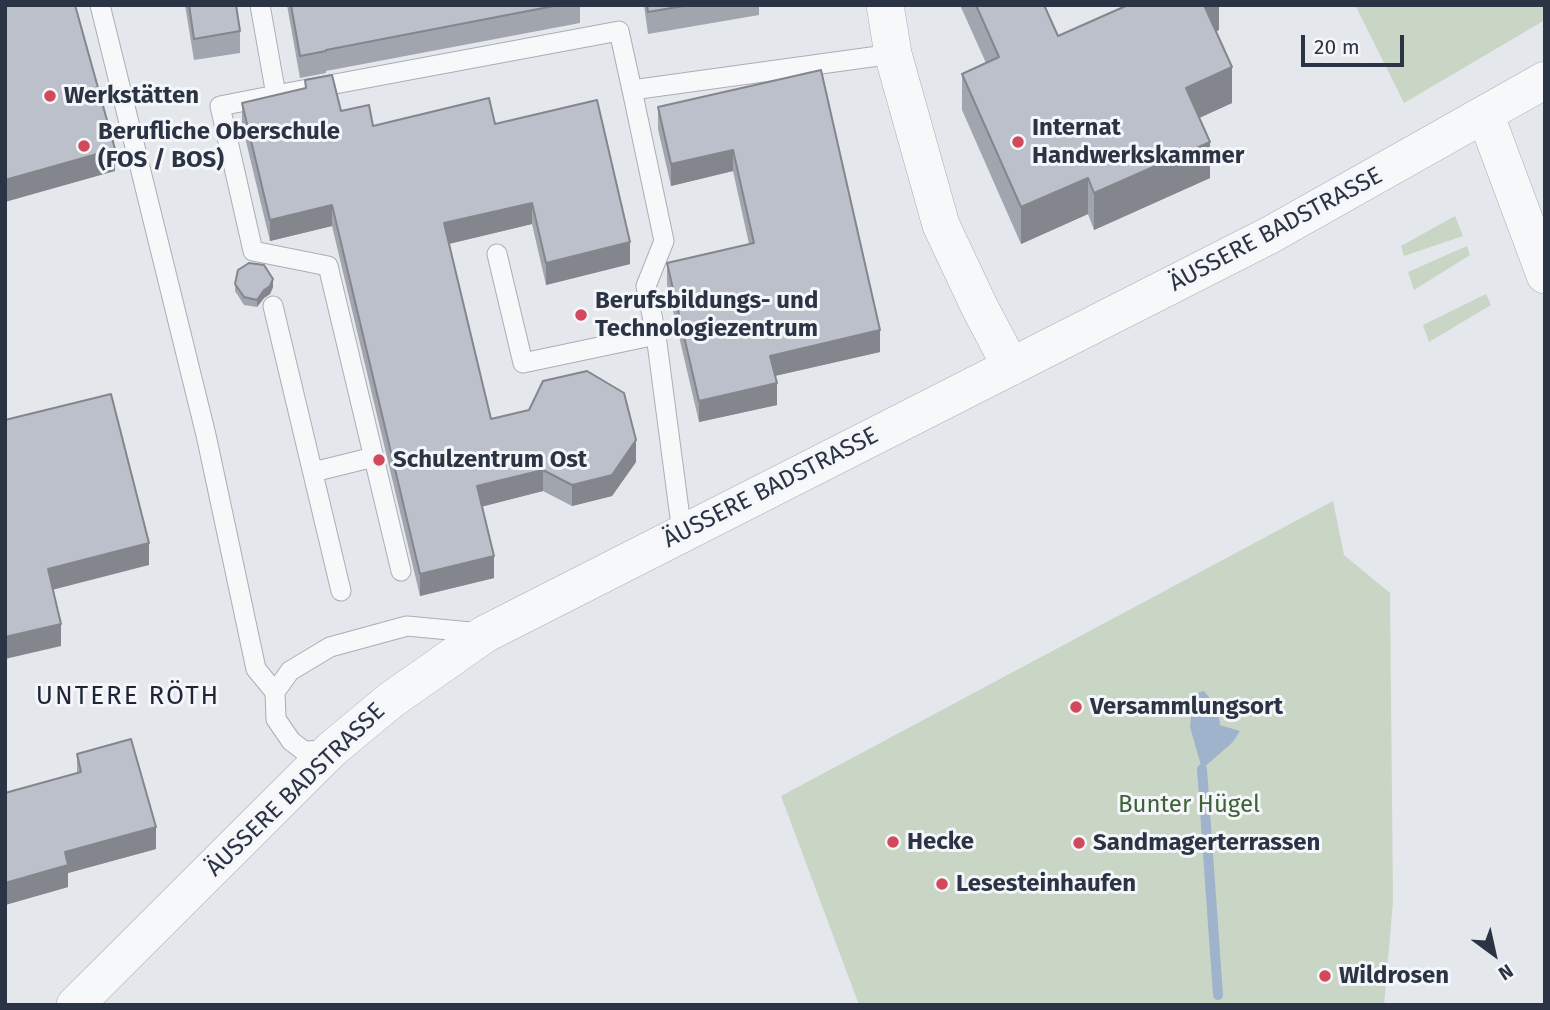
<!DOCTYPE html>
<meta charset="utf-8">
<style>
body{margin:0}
#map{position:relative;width:1550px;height:1010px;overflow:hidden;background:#e4e7ec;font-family:"Fira Sans",sans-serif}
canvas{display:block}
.frame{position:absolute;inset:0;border:7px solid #2b3445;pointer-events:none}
.north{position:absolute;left:1459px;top:919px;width:70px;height:70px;-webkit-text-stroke:5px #f4f6f9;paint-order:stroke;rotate:147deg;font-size:19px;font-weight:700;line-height:28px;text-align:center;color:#2b3445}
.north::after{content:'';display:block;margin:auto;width:24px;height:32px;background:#2b3445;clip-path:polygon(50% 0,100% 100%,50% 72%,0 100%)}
.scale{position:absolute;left:1301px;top:35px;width:103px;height:32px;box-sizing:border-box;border:4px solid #2b3445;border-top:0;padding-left:9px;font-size:21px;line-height:24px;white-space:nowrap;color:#2b3445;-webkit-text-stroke:5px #f4f6f9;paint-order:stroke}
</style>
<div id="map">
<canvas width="1550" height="1010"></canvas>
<div class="frame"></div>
<div class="north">N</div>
<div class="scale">20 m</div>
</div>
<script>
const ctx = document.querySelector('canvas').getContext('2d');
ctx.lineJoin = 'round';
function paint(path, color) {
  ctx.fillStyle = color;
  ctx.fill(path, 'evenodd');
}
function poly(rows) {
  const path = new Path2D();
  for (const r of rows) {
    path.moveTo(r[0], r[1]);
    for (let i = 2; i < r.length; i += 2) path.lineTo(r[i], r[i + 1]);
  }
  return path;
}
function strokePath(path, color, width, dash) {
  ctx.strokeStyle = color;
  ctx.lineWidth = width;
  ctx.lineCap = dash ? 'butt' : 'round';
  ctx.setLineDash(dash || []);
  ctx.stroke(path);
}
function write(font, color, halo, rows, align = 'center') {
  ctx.font = font + ' "Fira Sans",sans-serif';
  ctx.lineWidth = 6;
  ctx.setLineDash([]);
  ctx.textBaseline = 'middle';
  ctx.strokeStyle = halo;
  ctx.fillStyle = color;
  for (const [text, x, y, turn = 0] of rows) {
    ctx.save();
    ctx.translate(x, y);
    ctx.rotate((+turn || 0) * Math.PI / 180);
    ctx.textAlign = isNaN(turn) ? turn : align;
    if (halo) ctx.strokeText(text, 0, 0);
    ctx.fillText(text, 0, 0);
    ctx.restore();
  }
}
paint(poly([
 [1355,5,1545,5,1545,20,1404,103],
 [1455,216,1463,236,1404,256,1401,246],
 [1467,246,1470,255,1414,290,1408,272],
 [1486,294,1491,305,1429,342,1423,325],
 [1333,501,1344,555,1390,593,1393,902,1384,1005,859,1005,781,796]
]), '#c9d6c5');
paint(poly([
 [1204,691,1218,708,1220,725,1240,731,1233,742,1202,769,1190,727,1193,694]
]), '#9fb4cc');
strokePath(poly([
 [1202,769,1218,995]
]), '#9fb4cc', 10);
const service = poly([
 [100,5,206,435,256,669,275,692],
 [260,5,276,95,619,31,632,90,893,54],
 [632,90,664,241,646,286,656,335,682,533],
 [276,95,220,106,253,251,328,266,401,571],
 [497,254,523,363,656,335],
 [273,306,341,591],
 [313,472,374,457],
 [328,750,304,751,291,741,276,719,275,692,290,671,330,647,407,626,481,633]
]);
const minor = poly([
 [885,5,893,54,941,225,979,306,1011,367],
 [1485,114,1545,275],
 [75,1005,332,749,391,700,485,634,1270,235,1545,80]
]);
strokePath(service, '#a9aeb7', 21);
strokePath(minor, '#a9aeb7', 38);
strokePath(service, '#f7f8fa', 19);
strokePath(minor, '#f7f8fa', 37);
paint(poly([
 [185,5,236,5,240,31,240,53,194,60],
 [287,5,580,5,580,23,326,71,326,73,300,78],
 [644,5,759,5,759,15,648,34],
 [960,5,1044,5,1058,36,1219,5,1219,30,1216,31,1232,103,1199,118,1210,178,1094,230,1088,214,1021,244,962,110,962,74,986,63],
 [821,70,880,352,775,376,777,405,699,422,667,285,667,263,749,244,733,171,671,186,658,129,658,107],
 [305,80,341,111,373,126,495,124,630,264,546,285,532,224,449,244,491,419,636,462,612,496,572,506,543,491,482,506,494,578,420,596,332,226,270,241,242,125,242,103,305,88],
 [235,284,273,287,270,294,264,298,257,307,244,305,235,291],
 [77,754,156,849,68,873,68,887,5,905,77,773]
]), '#a1a5ae');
paint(poly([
 [1203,5,1219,5,1219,30,1203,37],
 [1232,67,1232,103,1186,124,1186,88],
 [1210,142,1210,178,1094,230,1094,193],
 [115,149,115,171,5,202,5,180],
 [733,150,733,171,671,186,671,164],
 [1088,178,1088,214,1021,244,1021,207],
 [532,203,532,224,444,245,444,223],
 [332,205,332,226,270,241,270,220],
 [630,242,630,264,546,285,546,263],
 [273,279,273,287,270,294,264,298,257,307,257,300],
 [880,330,880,352,770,377,770,356],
 [777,383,777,405,699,422,699,401],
 [636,440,636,462,612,496,572,506,572,485],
 [543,470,543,491,477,508,477,486],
 [149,543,149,565,48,591,48,569],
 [494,556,494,578,420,596,420,574],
 [61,624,61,646,5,659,5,637],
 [156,827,156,849,68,873,68,887,5,905,5,883,65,852]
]), '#83868d');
const building = poly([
 [5,5,75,5,115,149,5,180,5,5],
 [189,5,236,5,240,31,194,39,189,5],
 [291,5,559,5,326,50,326,51,300,56,291,5],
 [647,5,689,5,648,12,647,5],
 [976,5,1044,5,1058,36,1128,5,1204,5,1232,67,1186,88,1210,142,1094,193,1088,178,1021,207,962,74,999,57,976,5],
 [821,70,880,330,770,356,777,383,699,401,667,263,754,243,733,150,671,164,658,107,821,70],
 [332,75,341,111,369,105,373,126,489,98,495,124,597,100,630,242,546,263,532,203,444,223,491,419,529,410,543,381,587,371,624,393,636,440,612,475,572,485,543,470,477,486,494,556,420,574,332,205,270,220,242,103,306,88,305,80,332,75],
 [249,263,264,265,273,279,270,286,264,290,257,300,244,297,235,284,238,270,249,263],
 [111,394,149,543,48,569,61,624,5,637,5,420,111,394],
 [131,739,156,827,65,852,68,865,5,883,5,793,81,772,77,754,131,739]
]);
paint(building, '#bbc0ca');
strokePath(building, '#83868d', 2);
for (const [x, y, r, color] of [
 [50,96,7,"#d1495b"],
 [1018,142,7,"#d1495b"],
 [84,146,7,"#d1495b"],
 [581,315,7,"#d1495b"],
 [379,460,7,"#d1495b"],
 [1076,707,7,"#d1495b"],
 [893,842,7,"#d1495b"],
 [1079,843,7,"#d1495b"],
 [942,884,7,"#d1495b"],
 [1325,976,7,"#d1495b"]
]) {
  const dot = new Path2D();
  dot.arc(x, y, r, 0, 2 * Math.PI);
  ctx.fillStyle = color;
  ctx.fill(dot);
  strokePath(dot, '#f4f6f9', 2.5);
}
write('bold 24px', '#2b3445', '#f4f6f9', [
 ["Werkstätten",64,96],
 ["Internat",1032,128],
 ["Handwerkskammer",1032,156],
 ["Berufliche Oberschule",98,132],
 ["(FOS / BOS)",98,160],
 ["Berufsbildungs- und",595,301],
 ["Technologiezentrum",595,329],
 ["Schulzentrum Ost",393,460],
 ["Versammlungsort",1090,707],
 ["Hecke",907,842],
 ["Sandmagerterrassen",1093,843],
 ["Lesesteinhaufen",956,884],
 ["Wildrosen",1339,976]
], 'left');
write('24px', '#2b3445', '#f4f6f9', [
 ["ÄUSSERE BADSTRASSE",1276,230,-28],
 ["ÄUSSERE BADSTRASSE",771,488,-27],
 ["ÄUSSERE BADSTRASSE",296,790,-44]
]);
write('24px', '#3f6138', '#f4f6f9', [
 ["Bunter Hügel",1189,805]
]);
ctx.letterSpacing = '2px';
write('26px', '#1d2536', '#f4f6f9', [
 ["UNTERE RÖTH",128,697]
]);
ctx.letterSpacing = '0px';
</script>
